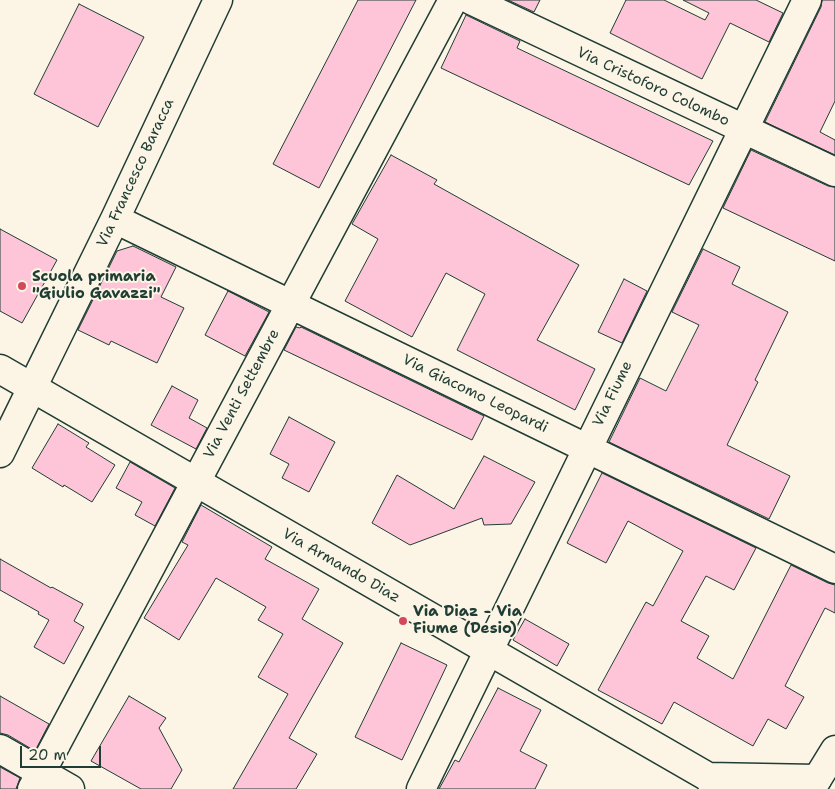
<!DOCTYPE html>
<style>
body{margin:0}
#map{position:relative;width:835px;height:789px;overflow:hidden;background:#fcf5e5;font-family:"Shantell Sans",sans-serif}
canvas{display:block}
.scale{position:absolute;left:20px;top:746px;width:81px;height:22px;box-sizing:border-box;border:2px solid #1f3d34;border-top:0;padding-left:6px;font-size:15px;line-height:18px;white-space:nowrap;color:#1f3d34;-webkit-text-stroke:4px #fcf5e5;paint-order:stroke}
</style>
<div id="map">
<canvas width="835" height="789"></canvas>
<div class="scale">20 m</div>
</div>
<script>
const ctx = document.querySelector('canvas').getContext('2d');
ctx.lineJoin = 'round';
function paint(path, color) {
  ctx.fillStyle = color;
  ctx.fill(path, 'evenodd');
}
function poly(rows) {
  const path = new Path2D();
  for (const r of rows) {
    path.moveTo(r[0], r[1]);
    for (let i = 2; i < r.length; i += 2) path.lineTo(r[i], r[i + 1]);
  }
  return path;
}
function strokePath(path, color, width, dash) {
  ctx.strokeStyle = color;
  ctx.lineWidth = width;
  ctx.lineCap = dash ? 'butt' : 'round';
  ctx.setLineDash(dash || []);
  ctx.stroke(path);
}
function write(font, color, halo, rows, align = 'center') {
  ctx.font = font + ' "Shantell Sans",sans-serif';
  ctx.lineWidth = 4;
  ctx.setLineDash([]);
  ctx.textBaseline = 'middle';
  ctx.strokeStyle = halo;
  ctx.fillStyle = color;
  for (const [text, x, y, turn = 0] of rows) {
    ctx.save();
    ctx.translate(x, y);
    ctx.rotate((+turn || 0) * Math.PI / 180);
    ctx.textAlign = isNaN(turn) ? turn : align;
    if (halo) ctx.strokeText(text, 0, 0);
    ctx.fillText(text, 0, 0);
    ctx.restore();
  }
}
const building = poly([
 [358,0,416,0,319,188,273,164,358,0],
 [508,0,540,0,534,12,508,0],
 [626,0,664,0,705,20,709,13,683,0,756,0,783,13,769,42,730,23,702,79,610,33,626,0],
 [822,0,835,0,835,101,820,132,835,140,835,155,765,122,821,7,822,0],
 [79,4,144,37,98,127,34,94,79,4],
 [466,15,520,41,517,48,713,141,689,185,441,68,466,15],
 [751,150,828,186,835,187,835,261,723,208,751,150],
 [391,155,437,180,434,184,579,265,537,340,595,369,575,410,457,350,485,294,446,273,412,337,345,301,378,239,352,224,391,155],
 [0,229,57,260,22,323,0,311,0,229],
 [133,246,176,267,161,297,184,308,157,363,111,341,109,345,78,330,117,251,133,246],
 [703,249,740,267,732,284,788,312,755,380,758,382,727,445,790,476,769,519,609,442,640,378,666,391,699,325,672,312,703,249],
 [624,279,647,291,622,343,598,332,624,279],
 [228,291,269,312,245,356,205,335,228,291],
 [296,327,300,328,301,327,484,416,472,440,284,350,296,327],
 [172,386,198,400,189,418,207,428,196,449,151,425,172,386],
 [289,417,335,442,309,492,282,478,289,464,270,454,289,417],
 [58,424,89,443,86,447,115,465,92,502,64,485,63,487,32,468,58,424],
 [484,456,535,482,511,524,484,525,482,518,410,545,372,523,397,475,454,509,484,456],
 [130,462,175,488,155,526,135,515,142,502,116,488,130,462],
 [602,473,756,548,734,590,706,576,681,621,709,636,697,658,733,679,791,565,828,583,835,585,835,613,825,608,785,686,804,697,786,729,768,719,753,746,674,702,662,724,598,690,646,602,653,606,683,551,628,521,606,563,567,543,602,473],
 [201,505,272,547,265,559,319,589,302,619,343,643,289,738,317,754,296,789,233,789,288,694,258,677,283,634,258,620,266,607,216,578,179,640,144,618,188,545,182,542,201,505],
 [0,559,51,588,52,587,83,604,74,621,84,627,64,664,34,647,49,620,38,614,39,612,0,590,0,559],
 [525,619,569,644,557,666,513,640,525,619],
 [401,643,447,665,402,760,355,737,401,643],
 [498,688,541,710,520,751,547,765,535,789,439,789,455,760,459,762,498,688],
 [0,696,49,724,35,751,8,735,0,733,0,696],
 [129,696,166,718,159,728,182,770,171,789,141,789,91,761,129,696],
 [0,767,20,778,16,789,0,789,0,767]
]);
paint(building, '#fec5d8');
strokePath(building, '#1f3d34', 1);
const minor = poly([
 [471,0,835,172],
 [115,219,835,569],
 [0,453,115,219,218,0],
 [0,749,70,789],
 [32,789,453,0],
 [421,789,807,0]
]);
const tertiary = poly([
 [0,369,708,777,716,789],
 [708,777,817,779]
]);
const secondary = poly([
 [811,789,835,750]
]);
strokePath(minor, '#1f3d34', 31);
strokePath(tertiary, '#1f3d34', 31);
strokePath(secondary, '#1f3d34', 31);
strokePath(minor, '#fcf5e5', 28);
strokePath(tertiary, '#fcf5e5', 28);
strokePath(secondary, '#fcf5e5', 28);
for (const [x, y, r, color] of [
 [22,286,5,"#d1495b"],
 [403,621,5,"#d1495b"]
]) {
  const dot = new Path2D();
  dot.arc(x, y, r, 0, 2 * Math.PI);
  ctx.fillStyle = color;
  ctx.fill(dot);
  strokePath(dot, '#fcf5e5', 2);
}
write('15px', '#1f3d34', '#fcf5e5', [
 ["Via Cristoforo Colombo",653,87,25],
 ["Via Francesco Baracca",136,173,-65],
 ["Via Venti Settembre",242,394,-62],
 ["Via Giacomo Leopardi",475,394,26],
 ["Via Fiume",613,394,-64],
 ["Via Armando Diaz",341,566,30]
]);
write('bold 15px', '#1f3d34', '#fcf5e5', [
 ["Scuola primaria",32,277],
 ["\"Giulio Gavazzi\"",32,294],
 ["Via Diaz - Via",413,612],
 ["Fiume (Desio)",413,629]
], 'left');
</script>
